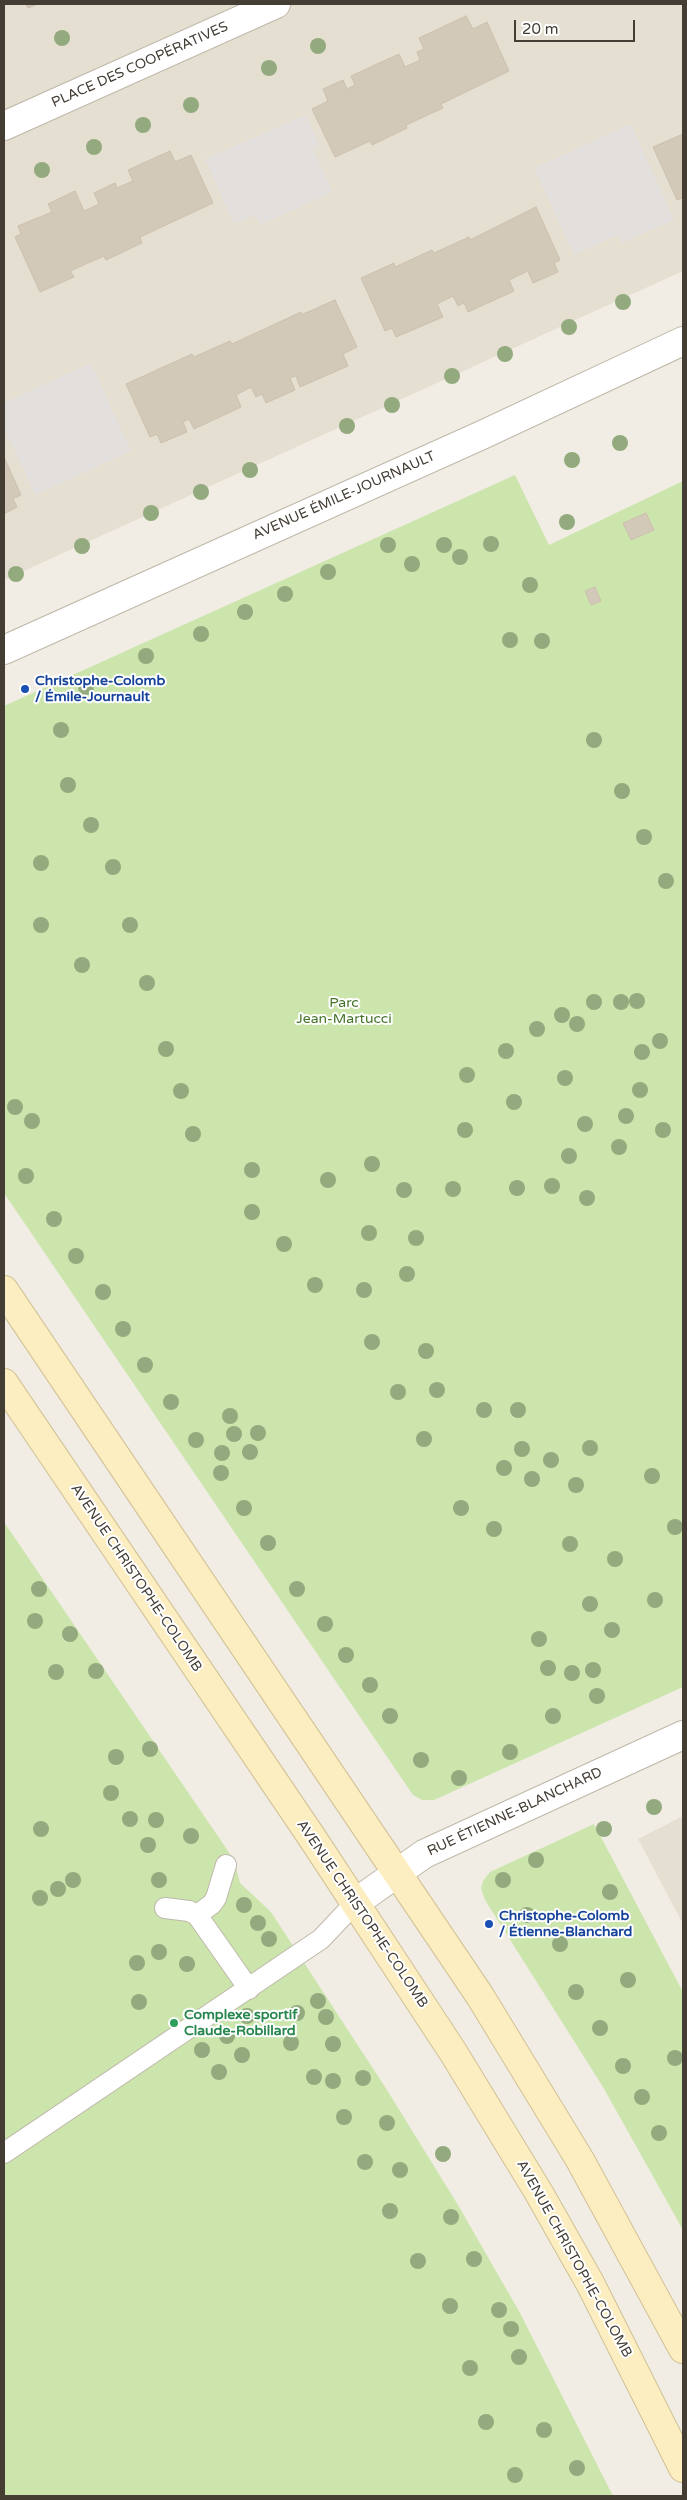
<!DOCTYPE html>
<meta charset="utf-8">
<style>
body{margin:0}
#map{position:relative;width:687px;height:2500px;overflow:hidden;background:#f1ede4;font-family:"Varela Round",sans-serif}
canvas{display:block}
.frame{position:absolute;inset:0;border:5px solid #433d34;pointer-events:none}
.scale{position:absolute;left:514px;top:20px;width:121px;height:22px;box-sizing:border-box;border:2px solid #433d34;border-top:0;padding-left:6px;font-size:15px;line-height:18px;white-space:nowrap;color:#433d34;-webkit-text-stroke:4px #fff;paint-order:stroke}
</style>
<div id="map">
<canvas width="687" height="2500"></canvas>
<div class="frame"></div>
<div class="scale">20 m</div>
</div>
<script>
const ctx = document.querySelector('canvas').getContext('2d');
ctx.lineJoin = 'round';
function paint(path, color) {
  ctx.fillStyle = color;
  ctx.fill(path, 'evenodd');
}
function poly(rows) {
  const path = new Path2D();
  for (const r of rows) {
    path.moveTo(r[0], r[1]);
    for (let i = 2; i < r.length; i += 2) path.lineTo(r[i], r[i + 1]);
  }
  return path;
}
function strokePath(path, color, width, dash) {
  ctx.strokeStyle = color;
  ctx.lineWidth = width;
  ctx.lineCap = dash ? 'butt' : 'round';
  ctx.setLineDash(dash || []);
  ctx.stroke(path);
}
function write(font, color, halo, rows, align = 'center') {
  ctx.font = font + ' "Varela Round",sans-serif';
  ctx.lineWidth = 4;
  ctx.setLineDash([]);
  ctx.textBaseline = 'middle';
  ctx.strokeStyle = halo;
  ctx.fillStyle = color;
  for (const [text, x, y, turn = 0] of rows) {
    ctx.save();
    ctx.translate(x, y);
    ctx.rotate((+turn || 0) * Math.PI / 180);
    ctx.textAlign = isNaN(turn) ? turn : align;
    if (halo) ctx.strokeText(text, 0, 0);
    ctx.fillText(text, 0, 0);
    ctx.restore();
  }
}
paint(poly([
 [4,4,683,4,683,271,4,580],
 [683,1816,683,1924,638,1839]
]), '#e5dfd2');
paint(poly([
 [515,475,549,545,683,481,683,1687,434,1800,422,1800,413,1795,4,1193,4,706],
 [4,1522,228,1851,235,1864,240,1883,271,1912,387,2090,458,2205,520,2313,613,2496,4,2496],
 [594,1824,683,1992,683,2230,603,2087,485,1900,481,1888,483,1881,490,1872]
]), '#cce5ad');
paint(poly([
 [306,115,320,146,313,149,332,192,260,225,255,215,234,224,205,159],
 [631,124,674,220,622,243,618,235,574,255,534,168],
 [91,363,131,451,35,495,4,427,4,403]
]), '#e2dfdc');
const building = poly([
 [26,4,38,4,28,8,26,4],
 [466,16,473,29,487,22,509,71,441,104,443,108,406,125,407,128,372,145,370,141,335,157,312,109,328,101,323,89,343,80,347,89,355,85,351,76,399,54,405,67,420,60,417,52,424,49,419,38,466,16],
 [683,134,683,198,677,200,653,147,683,134],
 [170,151,175,162,191,155,213,203,140,237,142,243,106,260,104,256,70,271,74,277,40,292,15,237,21,234,18,226,52,212,48,204,75,191,84,211,99,204,94,193,115,183,117,188,133,181,128,170,170,151],
 [536,207,560,260,554,263,558,272,533,283,528,271,509,280,514,291,468,312,464,303,458,306,453,296,437,304,443,317,396,337,392,328,385,331,361,278,394,263,395,267,432,250,434,253,469,237,470,240,536,207],
 [335,300,357,347,343,354,348,366,300,387,296,376,290,378,295,390,266,403,262,394,256,397,251,387,236,395,241,407,194,429,189,419,183,422,187,432,161,443,157,434,150,437,126,384,192,354,194,357,230,341,232,344,301,312,301,315,335,300],
 [4,457,21,495,13,499,17,507,4,514,4,457],
 [646,513,654,530,631,540,623,523,646,513],
 [595,587,601,601,591,605,585,591,595,587]
]);
paint(building, '#d3c9b9');
strokePath(building, '#cdc0ad', 1);
const lane = poly([
 [165,1908,189,1911,197,1915,249,1989],
 [197,1915,212,1904,216,1898,226,1865],
 [4,2153,321,1939,355,1903]
]);
const street = poly([
 [4,126,276,4],
 [4,650,482,435,683,341],
 [355,1903,424,1854,683,1735]
]);
const secondary = poly([
 [4,1290,480,1996,580,2160,683,2349],
 [4,1383,311,1836,453,2052,539,2193,590,2283,683,2468]
]);
strokePath(lane, '#bfb8aa', 22);
strokePath(street, '#bfb8aa', 30);
strokePath(secondary, '#d1c194', 30);
strokePath(lane, '#fff', 20);
strokePath(street, '#fff', 28);
strokePath(secondary, '#fdeec2', 28);
ctx.fillStyle = '#92aa7d';
for (const [x, y] of [
 [62,38],
 [318,46],
 [269,68],
 [191,105],
 [143,125],
 [94,147],
 [42,170],
 [623,302],
 [569,327],
 [505,354],
 [452,376],
 [392,405],
 [347,426],
 [620,443],
 [572,460],
 [250,470],
 [201,492],
 [151,513],
 [567,522],
 [491,544],
 [388,545],
 [444,545],
 [82,546],
 [460,557],
 [412,564],
 [328,572],
 [16,574],
 [530,585],
 [285,594],
 [245,612],
 [201,634],
 [510,640],
 [542,641],
 [146,656],
 [86,687],
 [61,730],
 [594,740],
 [68,785],
 [622,791],
 [91,825],
 [644,837],
 [41,863],
 [113,867],
 [666,881],
 [41,925],
 [130,925],
 [82,965],
 [147,983],
 [637,1001],
 [594,1002],
 [621,1002],
 [562,1015],
 [577,1024],
 [537,1029],
 [660,1041],
 [166,1049],
 [506,1051],
 [642,1052],
 [467,1075],
 [565,1078],
 [640,1090],
 [181,1091],
 [514,1102],
 [15,1107],
 [626,1116],
 [32,1121],
 [585,1124],
 [465,1130],
 [663,1130],
 [193,1134],
 [619,1147],
 [569,1156],
 [372,1164],
 [252,1170],
 [26,1176],
 [328,1180],
 [552,1186],
 [517,1188],
 [453,1189],
 [404,1190],
 [587,1198],
 [252,1212],
 [54,1219],
 [369,1233],
 [416,1238],
 [284,1244],
 [76,1256],
 [407,1274],
 [315,1285],
 [364,1290],
 [103,1292],
 [123,1329],
 [372,1342],
 [426,1351],
 [145,1365],
 [437,1390],
 [398,1392],
 [171,1402],
 [484,1410],
 [518,1410],
 [230,1416],
 [258,1433],
 [234,1434],
 [424,1439],
 [196,1440],
 [590,1448],
 [522,1449],
 [250,1452],
 [222,1453],
 [551,1460],
 [504,1468],
 [221,1473],
 [652,1476],
 [532,1479],
 [576,1485],
 [244,1508],
 [461,1508],
 [675,1527],
 [494,1529],
 [268,1543],
 [570,1544],
 [615,1559],
 [39,1589],
 [297,1589],
 [655,1600],
 [590,1604],
 [35,1621],
 [325,1624],
 [612,1630],
 [70,1634],
 [539,1639],
 [346,1655],
 [548,1668],
 [593,1670],
 [96,1671],
 [56,1672],
 [572,1673],
 [370,1685],
 [597,1696],
 [390,1716],
 [553,1716],
 [150,1749],
 [510,1752],
 [116,1757],
 [421,1760],
 [459,1778],
 [111,1793],
 [654,1807],
 [130,1819],
 [156,1820],
 [41,1829],
 [604,1829],
 [191,1836],
 [148,1845],
 [536,1860],
 [73,1880],
 [159,1880],
 [503,1880],
 [58,1889],
 [610,1892],
 [40,1898],
 [244,1905],
 [527,1915],
 [258,1923],
 [269,1939],
 [560,1944],
 [159,1952],
 [137,1963],
 [187,1964],
 [628,1980],
 [576,1992],
 [318,2001],
 [139,2002],
 [297,2013],
 [247,2016],
 [326,2017],
 [600,2028],
 [227,2036],
 [291,2043],
 [333,2044],
 [202,2050],
 [242,2055],
 [675,2058],
 [623,2066],
 [219,2072],
 [314,2077],
 [363,2078],
 [333,2081],
 [642,2097],
 [344,2117],
 [387,2123],
 [659,2133],
 [443,2154],
 [365,2162],
 [400,2170],
 [390,2211],
 [451,2217],
 [474,2259],
 [418,2261],
 [450,2306],
 [499,2310],
 [511,2329],
 [519,2357],
 [470,2368],
 [486,2422],
 [544,2430],
 [577,2468],
 [515,2475]
]) {
  ctx.beginPath();
  ctx.arc(x, y, 8, 0, 2 * Math.PI);
  ctx.fill();
}
for (const [x, y, r, color] of [
 [25,689,5,"#1a4fb4"],
 [489,1924,5,"#1a4fb4"],
 [174,2023,5,"#2e9e5b"]
]) {
  const dot = new Path2D();
  dot.arc(x, y, r, 0, 2 * Math.PI);
  ctx.fillStyle = color;
  ctx.fill(dot);
  strokePath(dot, '#fff', 2);
}
write('14px', '#433d34', '#fff', [
 ["PLACE DES COOPÉRATIVES",140,65,-24],
 ["AVENUE ÉMILE-JOURNAULT",344,496,-24],
 ["AVENUE CHRISTOPHE-COLOMB",136,1578,56],
 ["RUE ÉTIENNE-BLANCHARD",515,1812,-25],
 ["AVENUE CHRISTOPHE-COLOMB",362,1914,56],
 ["AVENUE CHRISTOPHE-COLOMB",574,2259,61]
]);
write('bold 14px', '#164399', '#fff', [
 ["Christophe-Colomb",35,681],
 ["/ Émile-Journault",35,697],
 ["Christophe-Colomb",499,1916],
 ["/ Étienne-Blanchard",499,1932]
], 'left');
write('14px', '#457329', '#fff', [
 ["Parc",344,1003],
 ["Jean-Martucci",344,1019]
]);
write('bold 14px', '#27864d', '#fff', [
 ["Complexe sportif",184,2015],
 ["Claude-Robillard",184,2031]
], 'left');
</script>
